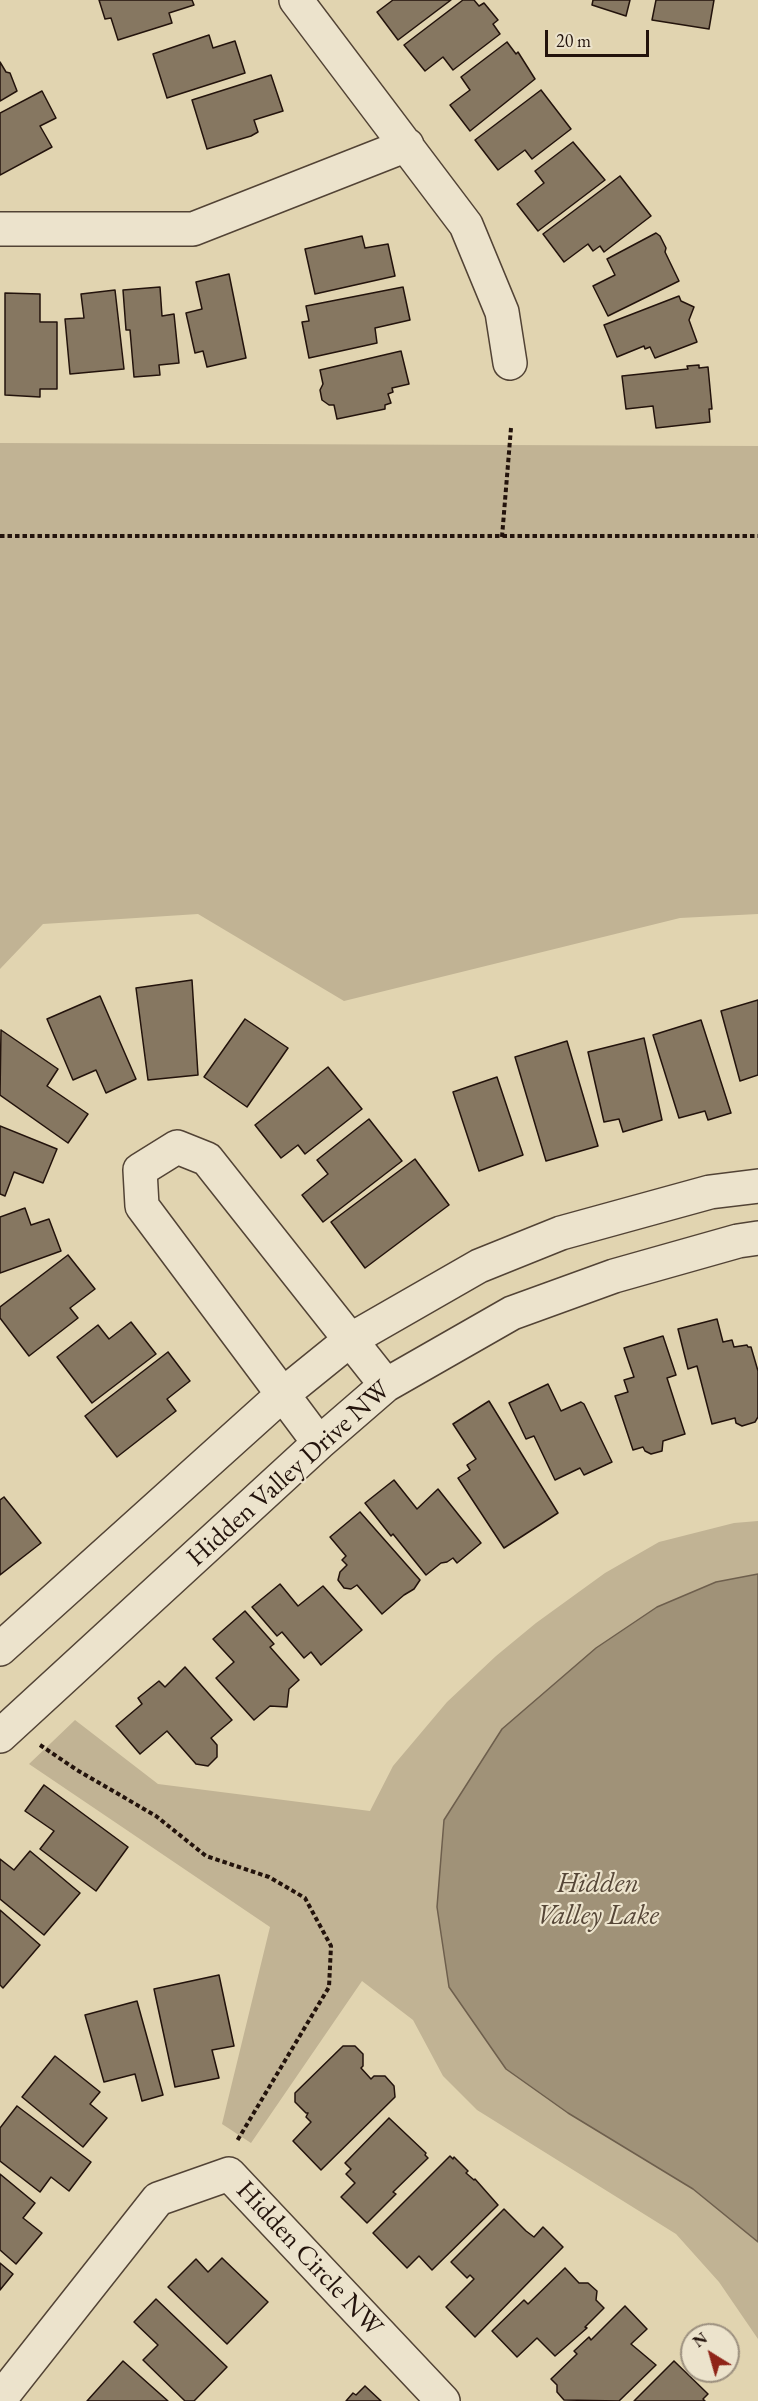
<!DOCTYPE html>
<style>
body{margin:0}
#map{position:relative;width:758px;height:2401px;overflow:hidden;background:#e1d4b0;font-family:"EB Garamond",serif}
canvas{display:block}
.north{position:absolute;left:680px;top:2323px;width:60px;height:60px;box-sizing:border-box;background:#ece3cc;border:2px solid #9c907f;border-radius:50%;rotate:323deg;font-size:16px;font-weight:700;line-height:24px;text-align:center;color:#23130c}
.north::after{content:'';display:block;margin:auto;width:21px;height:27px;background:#8f2418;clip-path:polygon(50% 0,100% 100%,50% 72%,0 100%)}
.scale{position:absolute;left:545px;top:30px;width:104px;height:27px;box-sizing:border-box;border:3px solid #23130c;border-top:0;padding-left:8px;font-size:18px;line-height:21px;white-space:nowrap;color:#23130c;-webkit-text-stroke:4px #ece3cc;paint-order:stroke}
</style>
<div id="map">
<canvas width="758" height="2401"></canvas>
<div class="north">N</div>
<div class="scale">20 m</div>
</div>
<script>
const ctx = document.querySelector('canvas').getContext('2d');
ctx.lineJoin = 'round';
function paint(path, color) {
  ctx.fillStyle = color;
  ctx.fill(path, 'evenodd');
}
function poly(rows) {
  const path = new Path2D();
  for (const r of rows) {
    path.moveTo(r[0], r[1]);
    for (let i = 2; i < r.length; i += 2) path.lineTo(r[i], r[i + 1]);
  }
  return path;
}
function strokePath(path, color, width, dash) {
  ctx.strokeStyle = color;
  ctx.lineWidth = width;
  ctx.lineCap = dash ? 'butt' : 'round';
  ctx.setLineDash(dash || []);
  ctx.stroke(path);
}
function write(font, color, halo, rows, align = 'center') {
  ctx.font = font + ' "EB Garamond",serif';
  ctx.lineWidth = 4.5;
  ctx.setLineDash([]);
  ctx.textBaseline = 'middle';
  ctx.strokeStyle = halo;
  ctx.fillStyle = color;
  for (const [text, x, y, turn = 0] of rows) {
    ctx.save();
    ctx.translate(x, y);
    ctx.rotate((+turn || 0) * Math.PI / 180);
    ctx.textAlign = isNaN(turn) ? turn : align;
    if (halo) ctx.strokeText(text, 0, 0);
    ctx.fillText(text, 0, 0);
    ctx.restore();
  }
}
paint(poly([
 [0,443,758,446,758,914,680,918,344,1001,198,914,43,924,0,969],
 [758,1521,758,2339,719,2282,676,2234,477,2110,443,2076,413,2020,362,1981,251,2143,222,2124,270,1927,29,1764,75,1720,158,1784,370,1811,393,1766,447,1702,496,1656,536,1623,605,1573,659,1542,734,1523]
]), '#c1b394');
const water = poly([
 [758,1574,758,2242,693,2189,568,2113,506,2069,449,1987,437,1907,444,1820,502,1729,596,1648,657,1607,716,1582,758,1574]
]);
paint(water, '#a09278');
strokePath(water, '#6e5f4d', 1.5);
const building = poly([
 [99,0,192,0,194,5,169,13,172,23,118,40,111,18,105,19,99,0],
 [393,0,451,0,398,40,377,12,393,0],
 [463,0,474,0,479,6,484,3,498,20,493,24,500,34,453,70,443,57,425,71,404,45,463,0],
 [593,0,630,0,626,16,592,5,593,0],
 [656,0,714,0,709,29,652,20,656,0],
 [209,35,213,48,235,41,245,73,167,98,153,54,209,35],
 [507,42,516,54,518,52,535,79,470,131,450,105,470,90,461,77,507,42],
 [0,62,6,72,10,73,17,91,0,101,0,62],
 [271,75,283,111,254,120,258,132,251,136,207,149,192,100,271,75],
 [541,90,571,129,532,159,525,150,498,170,475,140,541,90],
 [42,91,56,118,40,126,52,147,0,175,0,113,42,91],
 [573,142,605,180,538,231,517,204,544,183,535,171,573,142],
 [620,176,651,216,604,252,600,246,593,251,588,244,564,262,543,234,620,176],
 [656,233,660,236,666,248,665,252,679,281,608,316,593,286,615,275,607,259,656,233],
 [362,236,365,248,388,244,395,276,315,294,305,249,362,236],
 [229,274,246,358,207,367,203,351,195,353,186,313,202,309,196,282,229,274],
 [160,287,162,316,174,314,179,363,159,365,160,375,134,377,130,330,126,330,123,290,160,287],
 [403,287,410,320,375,328,377,343,309,358,302,322,309,321,306,306,403,287],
 [115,290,124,369,70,374,65,319,84,318,81,294,115,290],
 [5,293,40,294,40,322,57,322,57,389,40,389,40,397,5,395,5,293],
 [679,296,681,301,694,307,689,320,697,342,655,358,650,347,645,349,644,346,617,357,604,325,679,296],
 [401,351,409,384,392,388,393,392,388,394,391,403,385,405,385,409,337,419,334,405,329,405,322,400,320,390,323,384,320,370,401,351],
 [699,365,699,368,708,367,712,409,709,409,710,422,656,428,653,406,626,409,622,376,688,369,687,366,699,365],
 [192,980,198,1075,148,1080,136,988,192,980],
 [100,996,136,1079,106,1093,96,1070,73,1080,47,1019,100,996],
 [758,1000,758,1075,740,1081,721,1011,758,1000],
 [245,1019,288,1048,247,1107,204,1077,245,1019],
 [701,1020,731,1113,708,1120,705,1111,679,1118,653,1035,701,1020],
 [1,1030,58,1069,47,1086,88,1114,68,1143,0,1095,1,1030],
 [644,1038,662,1120,623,1132,619,1119,604,1122,588,1052,644,1038],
 [567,1041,598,1146,546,1161,515,1057,567,1041],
 [328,1067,362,1109,305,1154,298,1145,281,1158,255,1125,328,1067],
 [497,1077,523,1155,479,1171,453,1092,497,1077],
 [369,1119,402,1161,323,1222,302,1195,328,1174,317,1160,369,1119],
 [0,1126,57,1149,43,1183,14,1172,5,1196,0,1194,0,1126],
 [415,1159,449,1205,365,1268,331,1222,415,1159],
 [25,1208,31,1225,49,1219,61,1251,0,1273,0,1217,25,1208],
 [68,1255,95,1289,70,1308,78,1318,29,1356,0,1318,0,1307,68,1255],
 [717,1319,723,1342,732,1340,734,1347,747,1345,748,1347,751,1347,758,1371,758,1417,755,1422,742,1426,736,1423,735,1418,712,1424,697,1366,688,1369,678,1329,717,1319],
 [131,1322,156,1354,92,1403,57,1357,98,1325,109,1339,131,1322],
 [663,1336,676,1375,667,1378,685,1434,663,1441,662,1451,651,1454,645,1451,643,1447,633,1450,615,1396,628,1392,624,1380,634,1377,624,1348,663,1336],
 [168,1352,190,1381,167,1399,176,1411,117,1457,85,1416,168,1352],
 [548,1384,561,1411,581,1402,584,1404,612,1462,584,1475,580,1468,555,1480,534,1436,526,1439,509,1403,548,1384],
 [489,1401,558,1513,504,1548,458,1478,470,1470,467,1465,476,1459,453,1424,489,1401],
 [394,1480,417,1509,438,1489,481,1543,457,1563,453,1558,447,1562,441,1563,426,1575,393,1534,391,1536,365,1503,394,1480],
 [4,1497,41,1543,0,1575,0,1500,4,1497],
 [360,1512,420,1580,414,1589,404,1595,382,1614,357,1585,351,1589,344,1588,338,1580,340,1572,347,1565,342,1560,346,1556,330,1537,360,1512],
 [280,1584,298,1606,323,1586,362,1630,321,1665,311,1652,304,1658,282,1632,277,1636,252,1607,280,1584],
 [245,1611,274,1644,270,1647,299,1680,289,1689,287,1707,270,1706,254,1720,216,1678,234,1662,213,1639,245,1611],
 [185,1667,232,1720,211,1738,217,1745,217,1757,208,1766,196,1764,167,1731,140,1754,116,1726,142,1704,138,1698,159,1681,165,1687,185,1667],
 [44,1785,128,1847,96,1891,40,1849,54,1831,25,1811,44,1785],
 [30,1851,80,1893,44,1935,0,1899,0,1859,14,1870,30,1851],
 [0,1910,40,1945,3,1988,0,1985,0,1910],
 [219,1975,234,2046,212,2050,219,2078,175,2087,154,1989,219,1975],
 [137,2001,163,2095,142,2101,135,2074,104,2082,85,2015,137,2001],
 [343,2046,355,2046,363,2054,363,2066,361,2068,371,2079,374,2076,385,2076,394,2086,395,2097,321,2170,293,2141,311,2122,306,2117,308,2113,306,2113,295,2102,295,2093,343,2046],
 [55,2056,100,2092,90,2104,107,2118,83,2147,22,2097,55,2056],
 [17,2106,91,2162,69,2191,51,2177,40,2192,0,2161,0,2128,17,2106],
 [389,2118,426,2153,425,2155,428,2158,393,2192,396,2194,367,2223,341,2197,355,2183,346,2174,351,2169,345,2163,389,2118],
 [450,2156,453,2159,454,2157,468,2171,466,2173,474,2180,475,2179,498,2205,432,2270,419,2256,407,2268,373,2233,450,2156],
 [0,2174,35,2203,23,2218,42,2233,16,2264,0,2250,0,2174],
 [504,2209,526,2231,534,2237,543,2227,563,2247,475,2337,446,2307,474,2279,470,2275,467,2278,451,2262,504,2209],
 [222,2258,268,2302,227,2344,168,2287,196,2259,208,2272,222,2258],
 [0,2263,13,2274,0,2290,0,2263],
 [565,2268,579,2283,588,2283,597,2291,596,2300,604,2308,585,2327,587,2328,555,2356,537,2338,517,2357,492,2331,524,2300,528,2304,565,2268],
 [156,2299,227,2367,194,2401,185,2401,143,2360,158,2345,134,2322,156,2299],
 [625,2306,647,2329,631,2344,656,2365,619,2401,564,2400,557,2392,557,2385,551,2379,577,2354,574,2351,589,2337,591,2340,625,2306],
 [123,2361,168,2401,87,2401,123,2361],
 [674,2361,708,2394,703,2399,705,2401,634,2401,674,2361],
 [365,2386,381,2401,346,2401,353,2393,356,2395,365,2386]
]);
paint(building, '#867761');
strokePath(building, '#23130c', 1.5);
const minor = poly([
 [296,0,466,225,502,312,510,363],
 [0,229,193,229,407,145],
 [319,1443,142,1206,140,1170,177,1147,207,1159,386,1385],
 [0,1649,282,1395,350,1340,479,1266,561,1233,710,1192,758,1186],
 [0,1736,319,1443,386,1385,512,1313,614,1276,738,1241,758,1238],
 [0,2399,158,2199,229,2174,443,2401]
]);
strokePath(minor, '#524335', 36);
strokePath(poly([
 [0,536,758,536],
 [502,537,511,428],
 [40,1745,77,1770,156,1816,206,1856,269,1877,305,1898,331,1946,329,1987,237,2141]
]), '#23130c', 4, [4.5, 3]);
strokePath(minor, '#ece3cc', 33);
write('27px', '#23130c', '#ece3cc', [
 ["Hidden Valley Drive NW",289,1474,-42],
 ["Hidden Circle NW",309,2259,47]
]);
write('italic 28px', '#554637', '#ece3cc', [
 ["Hidden",598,1884],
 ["Valley Lake",598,1916]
]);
</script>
